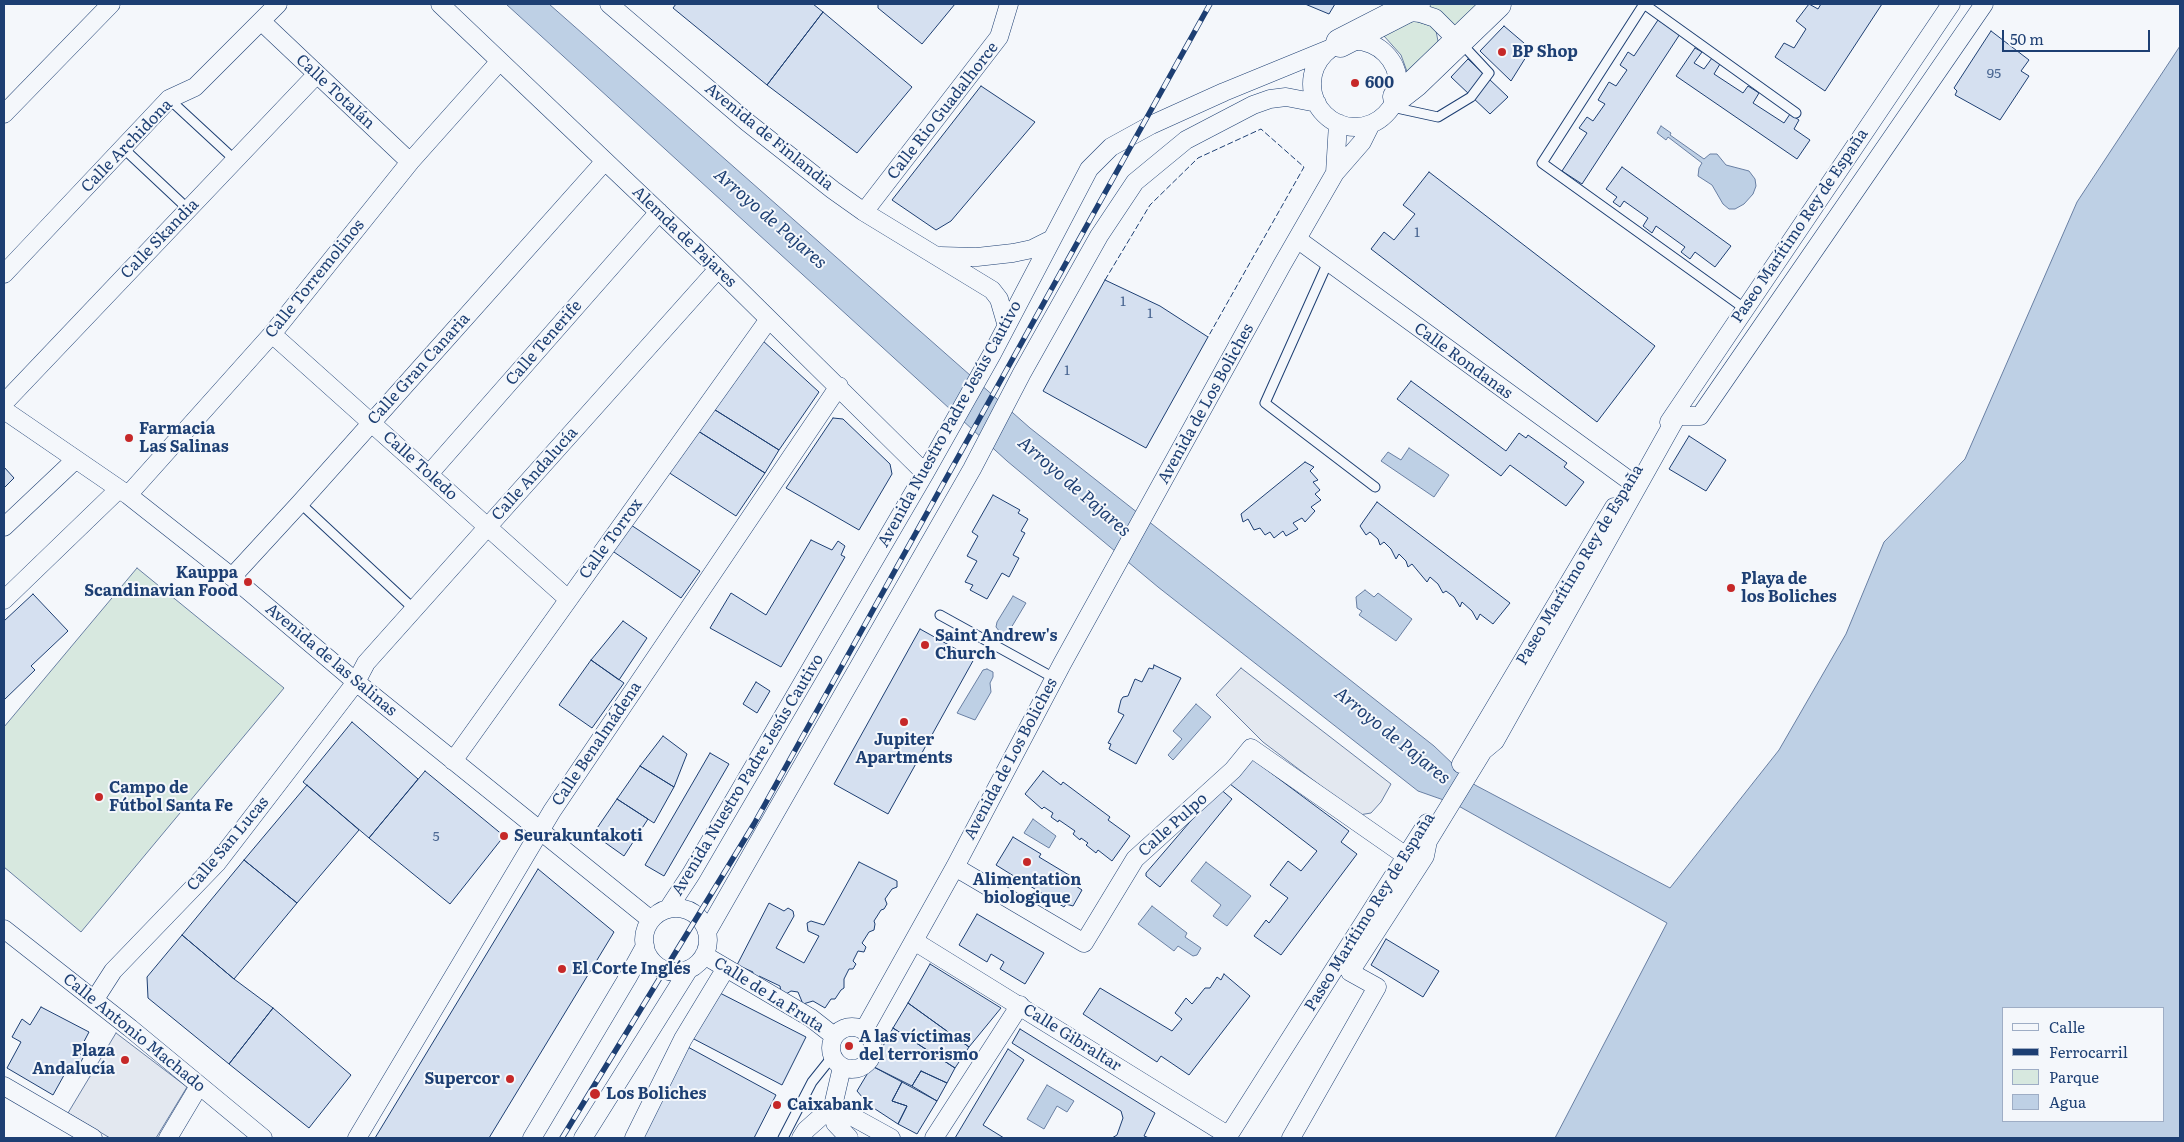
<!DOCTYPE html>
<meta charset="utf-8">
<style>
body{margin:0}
#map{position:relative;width:2184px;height:1142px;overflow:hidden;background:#f4f7fb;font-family:Literata,serif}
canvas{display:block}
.frame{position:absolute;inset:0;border:5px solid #1d3f73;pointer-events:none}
.legend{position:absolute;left:2002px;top:1007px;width:162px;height:115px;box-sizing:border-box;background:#f4f7fb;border:1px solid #9eadc5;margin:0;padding:6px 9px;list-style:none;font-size:15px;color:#1d3f73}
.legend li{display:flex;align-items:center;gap:10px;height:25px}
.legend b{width:25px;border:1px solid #9eadc5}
.scale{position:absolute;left:2002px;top:30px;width:148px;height:22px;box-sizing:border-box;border:2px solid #1d3f73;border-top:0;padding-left:6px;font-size:15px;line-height:18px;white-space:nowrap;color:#1d3f73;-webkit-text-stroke:4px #f4f7fb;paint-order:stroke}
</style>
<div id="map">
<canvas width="2184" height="1142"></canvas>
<div class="frame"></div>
<ul class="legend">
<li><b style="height:6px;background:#f4f7fb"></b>Calle</li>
<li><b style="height:6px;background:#1d3f73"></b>Ferrocarril</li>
<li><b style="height:14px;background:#d7e8df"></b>Parque</li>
<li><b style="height:14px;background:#bed0e5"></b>Agua</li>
</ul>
<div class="scale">50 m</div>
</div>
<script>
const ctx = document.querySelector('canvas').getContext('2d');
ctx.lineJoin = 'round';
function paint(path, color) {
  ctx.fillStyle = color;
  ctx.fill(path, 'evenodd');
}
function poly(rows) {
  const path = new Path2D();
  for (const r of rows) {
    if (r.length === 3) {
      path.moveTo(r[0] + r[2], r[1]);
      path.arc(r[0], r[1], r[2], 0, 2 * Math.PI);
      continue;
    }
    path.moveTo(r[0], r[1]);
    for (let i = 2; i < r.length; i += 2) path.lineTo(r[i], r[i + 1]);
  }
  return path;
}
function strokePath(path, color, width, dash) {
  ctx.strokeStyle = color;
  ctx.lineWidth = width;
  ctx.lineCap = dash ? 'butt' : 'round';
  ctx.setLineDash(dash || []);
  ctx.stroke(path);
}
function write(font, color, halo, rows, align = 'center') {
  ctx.font = font + ' Literata,serif';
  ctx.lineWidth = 4;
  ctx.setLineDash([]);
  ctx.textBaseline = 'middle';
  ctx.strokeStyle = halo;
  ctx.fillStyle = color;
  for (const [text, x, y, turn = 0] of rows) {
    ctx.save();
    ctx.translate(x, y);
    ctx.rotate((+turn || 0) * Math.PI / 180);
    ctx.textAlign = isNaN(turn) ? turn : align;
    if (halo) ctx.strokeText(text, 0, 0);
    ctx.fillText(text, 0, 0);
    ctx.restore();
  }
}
const green = poly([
 [1430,4,1491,4,1456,27,1438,11,1426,6,1430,4],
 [1415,21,1432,26,1436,31,1438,41,1436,48,1409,77,1401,55,1384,36,1408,23,1415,21],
 [137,568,284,688,81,932,4,867,4,727,137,568]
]);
paint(green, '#d7e8df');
strokePath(green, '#687fa3', 1);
const parking = poly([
 [1241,668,1391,784,1381,802,1371,813,1359,815,1263,742,1216,695,1241,668],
 [116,1033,187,1087,156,1138,110,1138,68,1113,116,1033]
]);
paint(parking, '#e3e8f0');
strokePath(parking, '#687fa3', 1);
const water = poly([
 [506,4,549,4,1030,428,1434,746,1475,785,1670,888,1779,750,1846,634,1884,542,1965,459,2077,202,2180,46,2180,1138,1555,1138,1667,923,1455,804,1418,791,1158,587,1007,461,506,4],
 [2003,1008,2163,1008,2163,1121,2003,1121,2003,1008],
 [1661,126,1671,133,1670,135,1704,159,1710,154,1717,154,1726,165,1749,171,1755,179,1756,186,1753,194,1744,204,1735,209,1729,209,1723,204,1712,185,1698,176,1699,168,1702,163,1668,137,1666,140,1657,133,1661,126],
 [1409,448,1449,475,1434,497,1381,461,1388,452,1401,460,1409,448],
 [1365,590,1374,597,1378,593,1412,619,1396,641,1359,615,1362,611,1357,608,1356,597,1365,590],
 [1013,596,1026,603,1008,633,1000,632,996,627,997,622,1013,596],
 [987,669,993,672,993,677,990,683,991,692,975,720,957,713,983,670,987,669],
 [1196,704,1211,717,1173,760,1168,755,1182,739,1173,731,1196,704],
 [1033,819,1056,836,1049,848,1024,833,1033,819],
 [1206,862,1251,896,1227,926,1213,916,1221,905,1191,881,1206,862],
 [1152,906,1187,933,1185,937,1201,948,1197,955,1193,956,1178,946,1174,951,1138,924,1152,906],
 [1047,1085,1074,1101,1067,1112,1057,1106,1044,1129,1027,1119,1047,1085]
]);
paint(water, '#bed0e5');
strokePath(water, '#687fa3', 1);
const building = poly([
 [676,4,813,4,823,12,767,85,673,8,676,4],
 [878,4,955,4,922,44,878,8,878,4],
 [1305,4,1335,4,1329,14,1305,4],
 [1809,4,1818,9,1821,4,1882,4,1825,91,1775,57,1784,43,1794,48,1806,29,1796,21,1809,4],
 [823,12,912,87,857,153,767,85,823,12],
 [1658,20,1680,34,1582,184,1562,171,1587,133,1579,128,1587,117,1593,121,1605,104,1598,100,1609,82,1616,86,1627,70,1620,65,1628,52,1634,56,1658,20],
 [1504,26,1531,49,1511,81,1480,51,1504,26],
 [1991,31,2029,60,2021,71,2029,76,2000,120,1955,95,1957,91,1954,88,1991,31],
 [1695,48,1702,52,1694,63,1704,69,1712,58,1720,64,1714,74,1743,93,1748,86,1759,93,1753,103,1784,123,1790,114,1799,120,1794,129,1810,140,1797,159,1676,76,1695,48],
 [1468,59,1508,97,1490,114,1451,77,1468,59],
 [981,86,1035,122,951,221,936,230,892,200,981,86],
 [1622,167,1731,246,1715,267,1695,252,1690,259,1681,252,1685,247,1656,226,1652,233,1643,226,1648,218,1624,201,1620,207,1613,202,1617,197,1606,189,1622,167],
 [1429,172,1655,346,1597,422,1371,249,1384,232,1394,240,1415,214,1403,205,1429,172],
 [1105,280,1160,306,1208,337,1146,448,1043,391,1105,280],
 [762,340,819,392,779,450,712,408,762,340],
 [1411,381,1506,451,1519,433,1526,438,1528,435,1567,463,1564,467,1584,482,1566,506,1510,465,1501,476,1397,399,1411,381],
 [712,408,779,450,765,473,698,431,712,408],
 [833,418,843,419,890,464,892,474,859,530,786,488,833,418],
 [698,431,765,473,736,516,668,472,698,431],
 [1689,436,1726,460,1706,491,1669,469,1689,436],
 [1305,462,1314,467,1310,471,1318,480,1313,482,1320,490,1315,494,1321,500,1311,507,1315,511,1305,522,1302,518,1293,523,1298,529,1286,536,1283,531,1274,538,1270,532,1265,535,1260,528,1254,530,1248,519,1243,522,1241,514,1305,462],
 [4,467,14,478,4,488,4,467],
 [993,495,1020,510,1018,513,1028,519,1021,531,1025,533,1013,555,1019,558,1009,577,1002,573,987,599,970,590,973,585,965,582,977,561,967,556,978,536,972,532,993,495],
 [1377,502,1510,603,1493,624,1480,614,1477,620,1472,611,1462,602,1460,607,1454,597,1446,591,1443,593,1438,584,1430,577,1427,582,1412,564,1408,567,1406,561,1399,554,1396,559,1391,549,1384,542,1380,545,1378,539,1370,532,1366,535,1360,526,1377,502],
 [631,525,700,571,681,598,611,550,631,525],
 [811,540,832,550,838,541,845,546,841,555,845,557,781,667,710,628,731,593,766,615,811,540],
 [33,594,68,631,31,666,35,670,4,700,4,621,33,594],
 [623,621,647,638,619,680,591,660,623,621],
 [920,629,974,659,888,814,834,784,920,629],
 [591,660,624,683,592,728,559,705,591,660],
 [1154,665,1181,678,1136,764,1109,749,1111,744,1108,743,1124,715,1118,712,1121,700,1123,697,1128,696,1135,679,1142,682,1149,668,1153,669,1154,665],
 [756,682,770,691,757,713,743,704,756,682],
 [352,722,418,779,369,838,303,782,352,722],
 [663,736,687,754,674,787,640,766,663,736],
 [710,753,729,764,664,876,645,865,710,753],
 [1251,758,1349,831,1341,842,1357,854,1281,955,1254,936,1266,920,1269,923,1288,898,1270,885,1288,861,1301,871,1317,851,1230,784,1251,758],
 [640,766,674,787,654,823,617,799,640,766],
 [425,771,504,836,450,904,369,838,425,771],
 [1043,771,1061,785,1063,782,1110,817,1108,820,1130,836,1112,861,1098,850,1096,853,1086,845,1088,843,1081,838,1080,840,1073,834,1075,831,1059,820,1058,822,1051,817,1053,813,1044,807,1042,809,1025,794,1043,771],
 [307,785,359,830,297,903,244,860,307,785],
 [1219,788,1232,799,1160,887,1146,876,1146,873,1219,788],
 [617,799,648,819,624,856,593,834,617,799],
 [1013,837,1041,854,1039,857,1079,881,1076,886,1082,890,1073,906,1066,904,1064,907,996,865,1013,837],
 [244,860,297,903,234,979,182,935,244,860],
 [859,862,897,881,897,887,892,889,885,899,887,904,884,909,881,910,874,921,875,924,874,930,869,932,862,943,866,947,864,952,858,951,853,961,856,964,853,969,849,969,844,979,844,988,841,990,835,999,831,999,825,1008,813,1001,803,1004,798,992,791,991,786,994,781,992,780,986,759,976,756,980,752,977,753,972,744,968,741,970,737,965,769,903,784,911,788,908,793,911,794,916,776,948,804,963,819,936,808,931,807,923,811,921,824,925,859,862],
 [538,869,614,932,489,1138,375,1138,538,869],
 [977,914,1044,953,1025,984,1000,969,1004,962,991,954,987,962,959,945,977,914],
 [182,935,234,979,273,1008,229,1064,148,998,147,977,182,935],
 [1386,939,1439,971,1423,997,1371,965,1386,939],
 [930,964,1001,1008,969,1047,908,1003,930,964],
 [1224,974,1250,996,1189,1075,1161,1056,1157,1062,1083,1014,1100,988,1172,1031,1182,1019,1175,1013,1186,998,1192,1004,1205,988,1210,988,1217,977,1221,980,1224,974],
 [716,991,806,1037,782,1085,692,1038,716,991],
 [908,1003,969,1047,955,1068,893,1028,908,1003],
 [41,1007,89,1032,78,1053,84,1056,75,1073,68,1068,53,1095,7,1068,21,1042,12,1037,22,1019,30,1025,41,1007],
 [273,1008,351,1075,309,1128,229,1064,273,1008],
 [893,1028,955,1068,947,1083,921,1071,912,1086,872,1066,893,1028],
 [1020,1029,1155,1113,1144,1136,1149,1138,1112,1138,1117,1135,1123,1118,1121,1111,1012,1043,1020,1029],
 [686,1046,776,1095,754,1138,642,1138,686,1046],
 [1008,1049,1024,1060,983,1125,1004,1138,955,1138,1008,1049],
 [872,1066,902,1082,892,1101,907,1106,898,1124,869,1105,857,1091,872,1066],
 [921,1071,947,1083,937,1101,912,1086,921,1071],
 [902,1082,937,1101,917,1134,898,1124,907,1106,892,1101,902,1082]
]);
paint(building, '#d5e0f0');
strokePath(building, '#1d3f73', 1);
const lane = poly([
 [1644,4,1542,163,1744,308],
 [1644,4,1796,113],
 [169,99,235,160],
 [1392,107,1438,117,1471,97,1489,73,1461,43],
 [123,148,188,209],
 [1328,262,1265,403,1375,487],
 [300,503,415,610],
 [940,615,1054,678],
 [783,1138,812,1082,832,1057]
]);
const street = poly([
 [440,4,706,257,925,473],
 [609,4,747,122,833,190,864,212,992,290,999,299,1006,323],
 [1402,11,1420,13,1435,18,1458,41],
 [261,21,410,162],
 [1355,84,43],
 [4,114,111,4],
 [1335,173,1338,123],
 [864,212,999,37,1009,4],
 [1297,239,1630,481],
 [940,256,977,257,1013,253,1032,249,1052,239],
 [4,274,169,99,195,87,278,4],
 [272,334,568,599],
 [4,403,317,74],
 [4,410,128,495,232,577,356,682,651,920],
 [1669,422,1951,4],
 [429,474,659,212],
 [128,495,272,334,410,162,500,61],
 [4,527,75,460],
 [232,577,300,503,605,161],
 [4,600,119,489],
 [453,761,769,319],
 [1461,764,1614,507],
 [955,867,1084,943,1135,859,1233,770,1251,748,1406,856],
 [676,940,32],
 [668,909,691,874,925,473,992,354,1089,169,1111,147,1151,125,1224,92,1329,49],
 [4,929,130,1028,263,1138],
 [707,932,972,469,1022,373,1099,236,1135,182,1186,140,1253,105,1270,99,1286,97,1317,103],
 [914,941,1229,1136],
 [704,955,811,1018,834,1036],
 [95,999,113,971,217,863,356,682,366,663,718,269],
 [852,1048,21],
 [864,1030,955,867,1062,664,1282,265,1335,173,1362,142,1371,124],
 [4,1086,93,1138],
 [833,1106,891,1138],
 [833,1106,835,1123,849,1138],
 [168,1138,199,1086],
 [357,1138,552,811,839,386],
 [532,1138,628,977,645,946],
 [583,1138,689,969],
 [634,1138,683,1039,726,968],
 [801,1138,806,1130,833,1106,842,1067],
 [934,1138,1020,1005],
 [1227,1138,1427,823],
 [1291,1138,1377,987,1350,972,1425,856,1428,841,1483,751,1495,741,1677,416,1700,416,1984,4]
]);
const primary = poly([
 [1340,43,1416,4],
 [1397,97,1415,83,1497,4]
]);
strokePath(lane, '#1d3f73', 11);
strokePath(street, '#1d3f73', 19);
strokePath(primary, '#1d3f73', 29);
strokePath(lane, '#f4f7fb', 9);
strokePath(street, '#f4f7fb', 18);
strokePath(primary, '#f4f7fb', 28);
const rail = poly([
 [562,1138,754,824,1210,4]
]);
strokePath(rail, '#1d3f73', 5.5);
strokePath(rail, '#f4f7fb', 4, [11]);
strokePath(poly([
 [1105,280,1150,205,1198,158,1261,129,1304,167,1208,337]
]), '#1d3f73', 1, [6, 2.5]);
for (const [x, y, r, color] of [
 [1502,52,5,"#c62828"],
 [1355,83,5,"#c62828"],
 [129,438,5,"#c62828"],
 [248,582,5,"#c62828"],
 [1731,588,5,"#c62828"],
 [925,645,5,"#c62828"],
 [904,722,5,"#c62828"],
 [99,797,5,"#c62828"],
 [504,836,5,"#c62828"],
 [1027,862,5,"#c62828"],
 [562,969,5,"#c62828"],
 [849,1046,5,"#c62828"],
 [125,1060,5,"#c62828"],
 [510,1079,5,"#c62828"],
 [595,1094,6,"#c62828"],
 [777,1105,5,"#c62828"]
]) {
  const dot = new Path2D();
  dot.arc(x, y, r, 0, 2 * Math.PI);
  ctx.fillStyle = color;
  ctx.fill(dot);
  strokePath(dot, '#f4f7fb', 2);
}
write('14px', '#4b6792', null, [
 ["95",1994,74],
 ["1",1417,233],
 ["1",1123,302],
 ["1",1150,314],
 ["1",1067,371],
 ["5",436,837]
]);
write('bold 16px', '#1d3f73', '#f4f7fb', [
 ["BP Shop",1512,52],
 ["600",1365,83],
 ["Farmacia",139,429],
 ["Las Salinas",139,447],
 ["Kauppa",238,573,"right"],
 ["Scandinavian Food",238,591,"right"],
 ["Playa de",1741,579],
 ["los Boliches",1741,597],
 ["Saint Andrew's",935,636],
 ["Church",935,654],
 ["Jupiter",904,740,"center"],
 ["Apartments",904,758,"center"],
 ["Campo de",109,788],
 ["Fútbol Santa Fe",109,806],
 ["Seurakuntakoti",514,836],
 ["Alimentation",1027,880,"center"],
 ["biologique",1027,898,"center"],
 ["El Corte Inglés",572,969],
 ["A las víctimas",859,1037],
 ["del terrorismo",859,1055],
 ["Plaza",115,1051,"right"],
 ["Andalucía",115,1069,"right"],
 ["Supercor",500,1079,"right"],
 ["Los Boliches",606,1094],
 ["Caixabank",787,1105]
], 'left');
write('16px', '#1d3f73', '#f4f7fb', [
 ["Calle Totalán",335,92,43],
 ["Calle Rio Guadalhorce",943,111,-52],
 ["Avenida de Finlandia",769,137,39],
 ["Calle Archidona",127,146,-46],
 ["Paseo Marítimo Rey de España",1800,226,-56],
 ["Alemda de Pajares",684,237,44],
 ["Calle Skandia",160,239,-46],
 ["Calle Torremolinos",315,279,-51],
 ["Calle Tenerife",544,343,-49],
 ["Calle Rondanas",1463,361,36],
 ["Calle Gran Canaria",419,369,-48],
 ["Avenida de Los Boliches",1206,404,-61],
 ["Avenida Nuestro Padre Jesús Cautivo",950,424,-61],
 ["Calle Toledo",420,466,42],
 ["Calle Andalucía",535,474,-48],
 ["Calle Torrox",611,539,-54],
 ["Paseo Marítimo Rey de España",1580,565,-59],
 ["Avenida de las Salinas",331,660,40],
 ["Calle Benalmádena",597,744,-56],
 ["Avenida de Los Boliches",1011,759,-62],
 ["Avenida Nuestro Padre Jesús Cautivo",748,775,-59],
 ["Calle Pulpo",1173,825,-42],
 ["Calle San Lucas",228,844,-50],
 ["Paseo Marítimo Rey de España",1370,912,-58],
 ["Calle de La Fruta",769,995,32],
 ["Calle Antonio Machado",134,1033,39],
 ["Calle Gibraltar",1072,1038,32]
]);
write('italic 18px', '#1d3f73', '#f4f7fb', [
 ["Arroyo de Pajares",770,219,41],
 ["Arroyo de Pajares",1074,487,41],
 ["Arroyo de Pajares",1392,736,39]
]);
</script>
